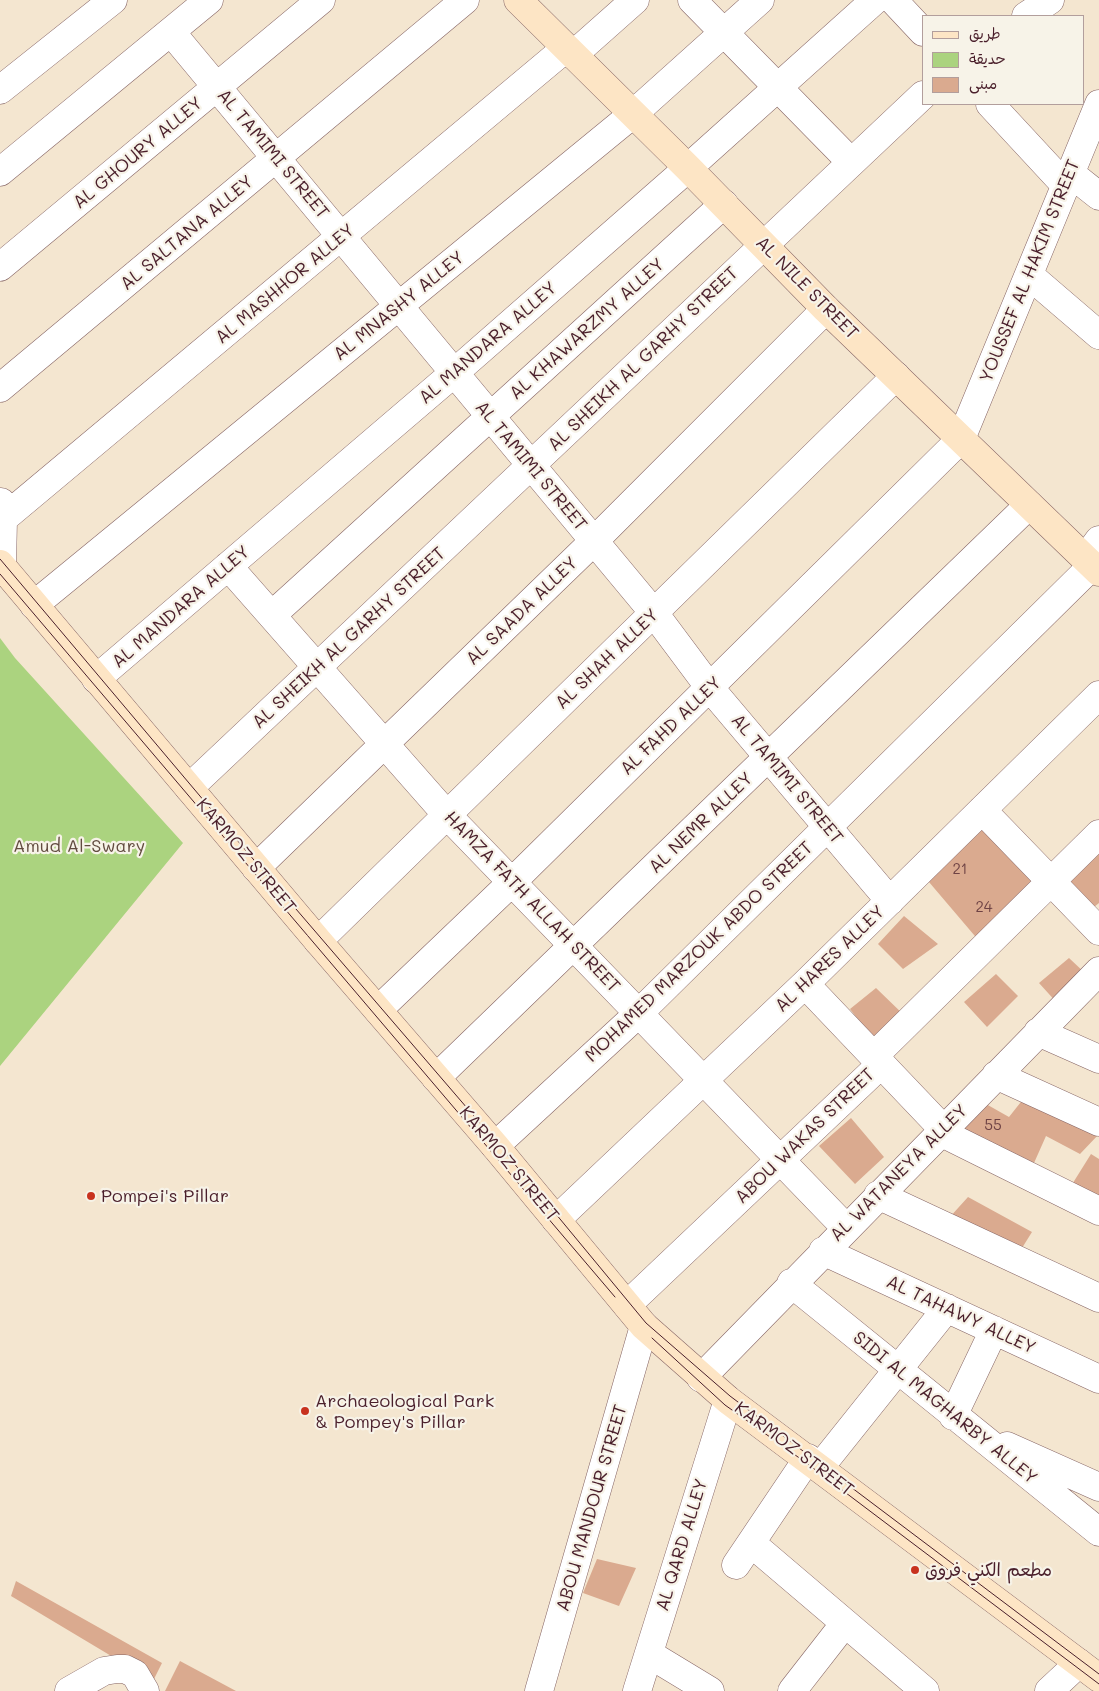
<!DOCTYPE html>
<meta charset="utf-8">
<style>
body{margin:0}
#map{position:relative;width:1099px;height:1691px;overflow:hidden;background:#f4e6d0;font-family:Mali,"Playpen Sans Arabic",sans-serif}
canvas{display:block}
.legend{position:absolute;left:922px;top:15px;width:162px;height:90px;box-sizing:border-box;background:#f7f3e8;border:1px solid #b29e9c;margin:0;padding:6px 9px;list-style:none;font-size:15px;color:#4a1f2b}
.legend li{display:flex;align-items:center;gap:10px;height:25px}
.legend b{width:25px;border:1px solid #b29e9c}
</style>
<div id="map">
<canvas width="1099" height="1691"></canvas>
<ul class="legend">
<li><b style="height:6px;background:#fde5c5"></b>طريق</li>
<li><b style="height:14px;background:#abd37f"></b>حديقة</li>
<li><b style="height:14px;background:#daaa8f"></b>مبنى</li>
</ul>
</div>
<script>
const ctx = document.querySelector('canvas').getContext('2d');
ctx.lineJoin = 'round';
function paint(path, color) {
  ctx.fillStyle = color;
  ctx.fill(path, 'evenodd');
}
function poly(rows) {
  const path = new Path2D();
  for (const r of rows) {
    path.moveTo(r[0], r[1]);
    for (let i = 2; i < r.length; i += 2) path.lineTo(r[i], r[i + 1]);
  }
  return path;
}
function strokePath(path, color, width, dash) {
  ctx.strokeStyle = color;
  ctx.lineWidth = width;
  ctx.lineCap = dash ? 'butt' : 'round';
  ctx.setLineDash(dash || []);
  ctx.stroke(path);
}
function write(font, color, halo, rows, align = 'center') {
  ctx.font = font + ' Mali,"Playpen Sans Arabic",sans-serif';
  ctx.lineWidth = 4.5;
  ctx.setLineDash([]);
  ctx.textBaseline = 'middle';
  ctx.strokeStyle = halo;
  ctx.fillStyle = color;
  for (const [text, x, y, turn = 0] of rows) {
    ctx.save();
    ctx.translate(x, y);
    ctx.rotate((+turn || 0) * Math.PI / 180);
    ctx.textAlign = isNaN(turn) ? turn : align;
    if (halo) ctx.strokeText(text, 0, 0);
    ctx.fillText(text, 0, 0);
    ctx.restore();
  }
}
paint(poly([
 [0,638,15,658,183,843,0,1066]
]), '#abd37f');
paint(poly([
 [982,820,1040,881,980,942,923,875],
 [1099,842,1099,903,1094,907,1063,877],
 [904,916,938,944,903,969,878,944],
 [1069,958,1086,974,1058,1004,1039,983],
 [996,974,1018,996,987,1027,964,1002],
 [876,988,906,1017,878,1045,850,1009],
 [1028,1093,1099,1134,1080,1154,1046,1136,1030,1172,960,1133,986,1104,1009,1117],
 [851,1118,884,1157,855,1184,819,1146],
 [1091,1154,1099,1159,1099,1204,1071,1186],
 [968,1197,1032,1232,1017,1256,949,1218],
 [597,1559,636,1568,619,1606,583,1593],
 [16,1581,162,1663,153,1681,11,1596],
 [180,1661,236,1691,165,1691]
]), '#daaa8f');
const street = poly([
 [692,0,851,162],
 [893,0,923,32],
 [1026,16,1050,0],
 [171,32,654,613,710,688,890,901],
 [573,55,635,0],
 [0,90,113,0],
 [990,104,1066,186],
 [0,172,209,0],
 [1070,173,1099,196],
 [0,267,321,0],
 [1029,275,1099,335],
 [0,388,465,0],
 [1,502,3,519,2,566],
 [3,519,566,48],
 [1086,558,1099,540],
 [228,566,447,815,846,1228],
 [34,605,633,114,760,0],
 [272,615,724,204],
 [96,679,454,373,688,168,875,0],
 [189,788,923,95],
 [982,810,1099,931],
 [256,868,594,541,826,309],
 [318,941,896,376],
 [805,984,943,1129],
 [378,1010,512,882,961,439,1099,104],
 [1038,1032,1099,1059],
 [996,1075,1099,1122],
 [436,1078,1029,505],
 [940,1132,1099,1211],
 [495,1146,639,1013,1092,566],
 [878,1195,1099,1298],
 [556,1220,805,984,1099,695],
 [823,1251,1099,1379],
 [791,1283,1099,1532],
 [627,1305,875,1070,881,1049,1099,834],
 [701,1378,1099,971],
 [953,1416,994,1330],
 [1007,1446,1099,1487],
 [820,1467,947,1308],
 [751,1543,925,1691],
 [736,1565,808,1458],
 [649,1654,710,1691],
 [69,1691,104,1671,117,1669,125,1669,135,1674,145,1691],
 [539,1691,644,1326],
 [637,1691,728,1400],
 [792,1691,845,1623],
 [1049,1691,1079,1663]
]);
const secondary = poly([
 [518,0,688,168,826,309,1099,572],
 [0,564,318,941,495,1146,644,1326,728,1400,1099,1678]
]);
strokePath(street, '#866565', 29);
strokePath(secondary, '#866565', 29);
strokePath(street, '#fff', 28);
strokePath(secondary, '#fde5c5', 28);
strokePath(poly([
 [0,559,259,866,498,1144,646,1323,730,1396,1099,1674],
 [0,574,615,1297],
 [652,1338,725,1405,805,1462,1099,1684]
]), '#4a1f2b', 1);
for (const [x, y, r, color] of [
 [91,1196,5,"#c8321e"],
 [305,1411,5,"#c8321e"],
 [915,1570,5,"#c8321e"]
]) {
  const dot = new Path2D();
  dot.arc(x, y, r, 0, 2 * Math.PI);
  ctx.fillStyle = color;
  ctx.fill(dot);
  strokePath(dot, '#f7f3e8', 2);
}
write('15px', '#6e4244', null, [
 ["21",960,869],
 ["24",984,907],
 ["55",993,1125]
]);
write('18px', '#4a1f2b', '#f7f3e8', [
 ["AL GHOURY ALLEY",138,153,-40],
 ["AL TAMIMI STREET",273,154,50],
 ["AL SALTANA ALLEY",187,233,-40],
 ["YOUSSEF AL HAKIM STREET",1030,271,-68],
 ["AL MASHHOR ALLEY",285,284,-40],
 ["AL NILE STREET",807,288,45],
 ["AL MNASHY ALLEY",399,306,-39],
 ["AL KHAWARZMY ALLEY",587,329,-42],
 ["AL MANDARA ALLEY",488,343,-41],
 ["AL SHEIKH AL GARHY STREET",643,359,-44],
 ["AL TAMIMI STREET",531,466,50],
 ["AL MANDARA ALLEY",181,607,-41],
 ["AL SAADA ALLEY",522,611,-44],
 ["AL SHEIKH AL GARHY STREET",349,638,-43],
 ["AL SHAH ALLEY",607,659,-44],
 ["AL FAHD ALLEY",671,726,-44],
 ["AL TAMIMI STREET",787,779,50],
 ["AL NEMR ALLEY",701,823,-44],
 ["KARMOZ STREET",246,856,50],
 ["HAMZA FATH ALLAH STREET",532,902,46],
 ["MOHAMED MARZOUK ABDO STREET",699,952,-44],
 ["AL HARES ALLEY",830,959,-44],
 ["ABOU WAKAS STREET",805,1136,-44],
 ["KARMOZ STREET",509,1164,50],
 ["AL WATANEYA ALLEY",899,1173,-45],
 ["AL TAHAWY ALLEY",961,1315,25],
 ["SIDI AL MAGHARBY ALLEY",945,1408,39],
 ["KARMOZ STREET",794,1449,37],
 ["ABOU MANDOUR STREET",592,1508,-74],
 ["AL QARD ALLEY",682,1545,-73]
]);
write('18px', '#624c40', '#f7f3e8', [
 ["Amud Al-Swary",79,846]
]);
write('18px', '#4a1f2b', '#f7f3e8', [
 ["Pompei's Pillar",101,1196],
 ["Archaeological Park",315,1401],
 ["& Pompey's Pillar",315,1422],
 ["مطعم الكني فروق",925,1570]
], 'left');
</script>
